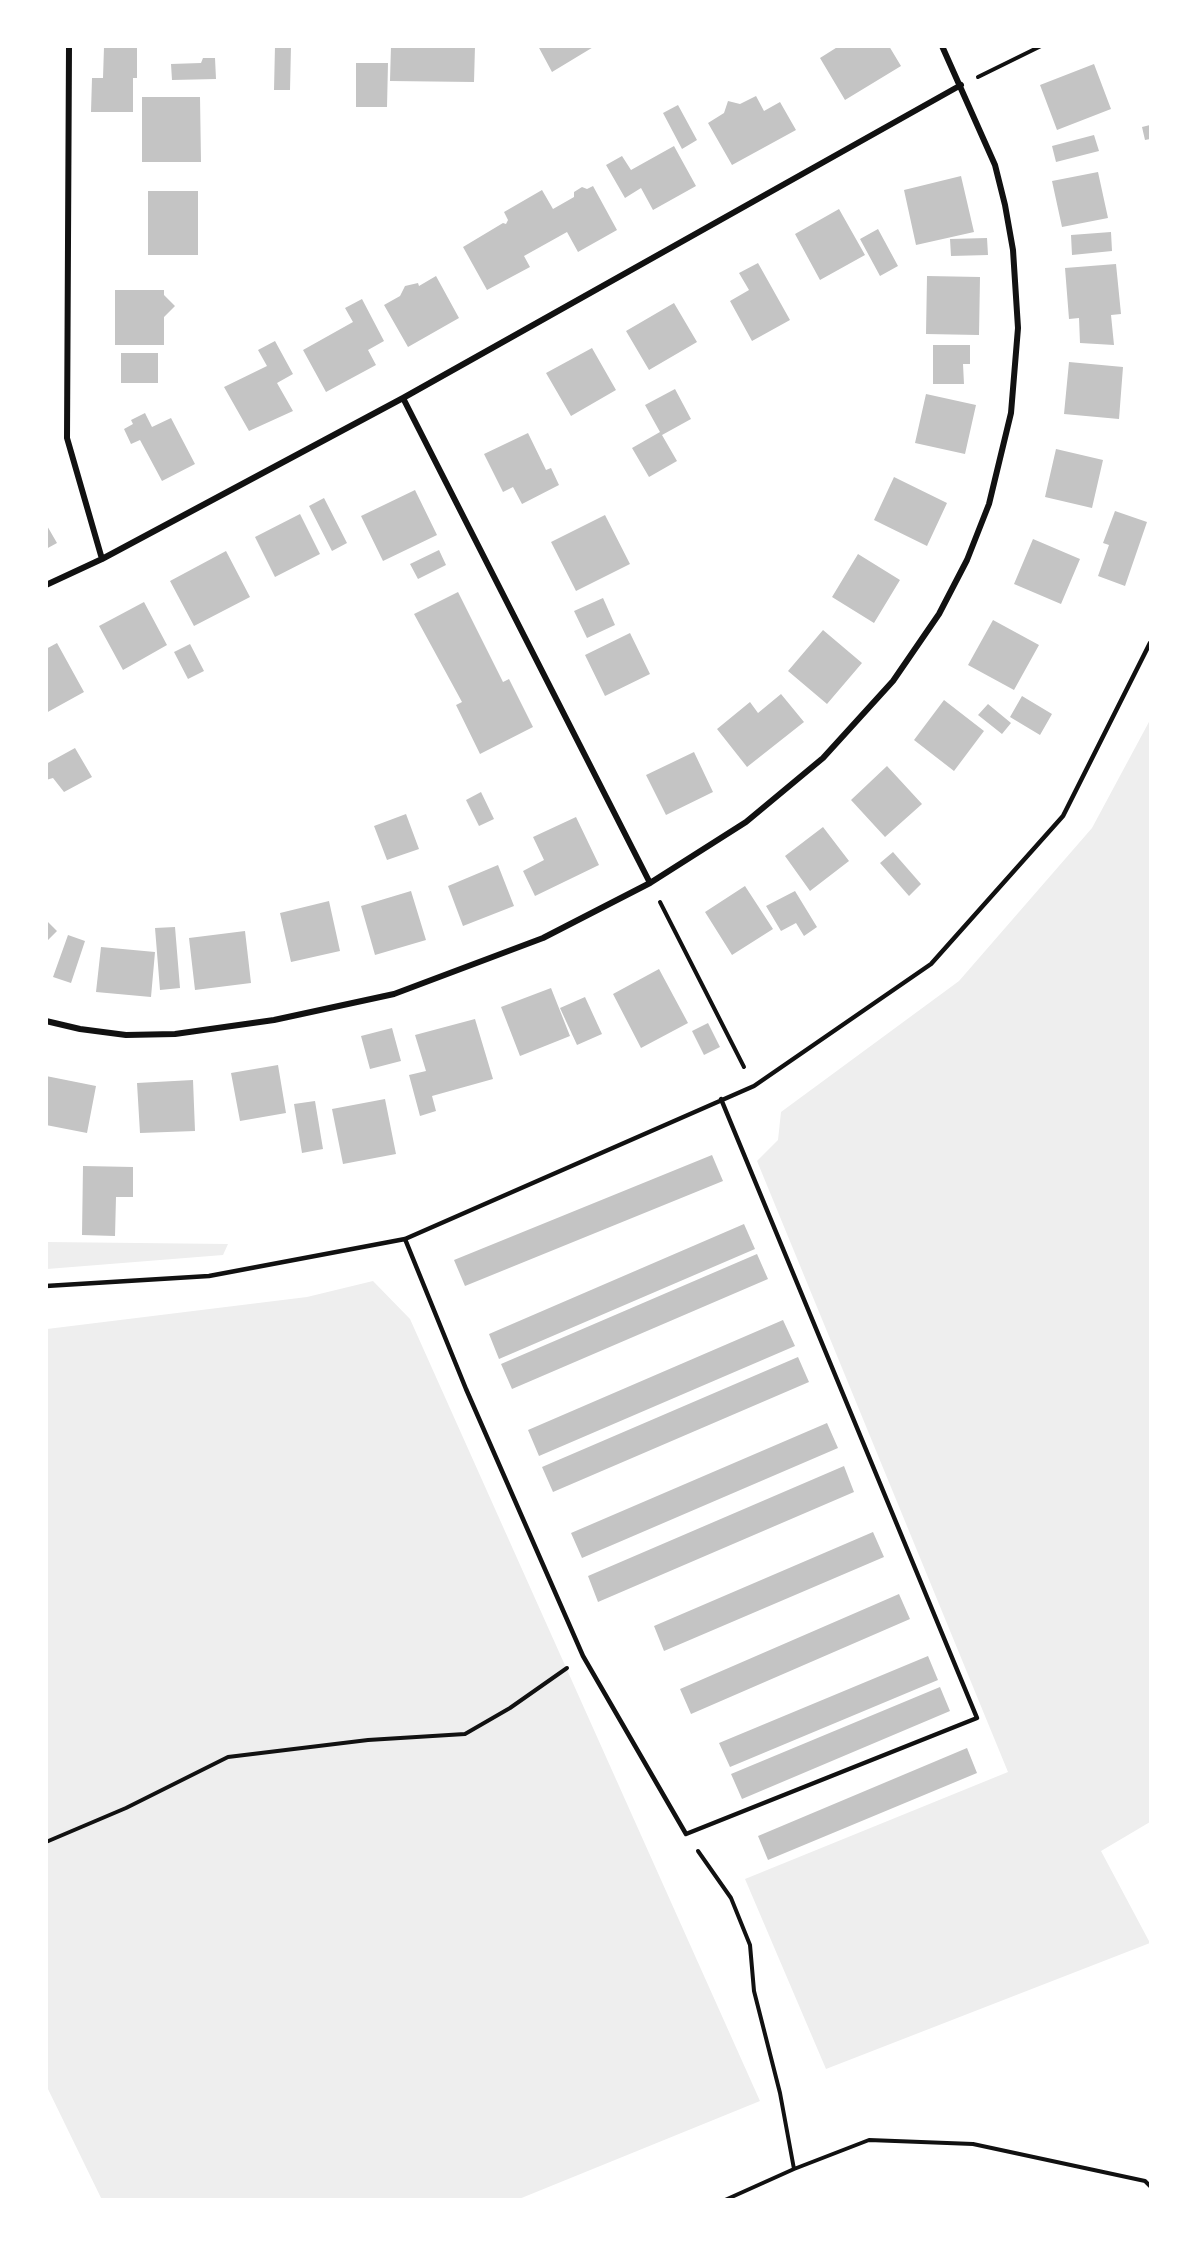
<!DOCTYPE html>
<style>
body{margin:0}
#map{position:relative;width:1197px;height:2246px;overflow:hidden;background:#fff;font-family:"Source Sans 3",sans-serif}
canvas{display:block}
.frame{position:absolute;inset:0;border:48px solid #fff;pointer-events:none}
</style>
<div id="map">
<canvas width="1197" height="2246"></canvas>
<div class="frame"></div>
</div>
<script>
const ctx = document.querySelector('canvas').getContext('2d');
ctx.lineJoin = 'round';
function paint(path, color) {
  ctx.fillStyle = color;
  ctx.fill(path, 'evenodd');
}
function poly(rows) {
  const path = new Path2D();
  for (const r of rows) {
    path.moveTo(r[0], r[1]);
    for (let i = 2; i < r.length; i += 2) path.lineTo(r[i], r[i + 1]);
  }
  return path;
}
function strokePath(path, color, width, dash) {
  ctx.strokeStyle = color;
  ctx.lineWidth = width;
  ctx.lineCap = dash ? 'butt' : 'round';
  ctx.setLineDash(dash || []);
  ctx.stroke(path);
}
paint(poly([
 [1150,720,1150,1822,1101,1851,1150,1943,826,2069,745,1879,1008,1772,757,1161,778,1140,781,1112,959,981,1092,828],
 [47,1242,228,1244,223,1255,47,1269],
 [373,1281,410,1319,760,2101,519,2199,102,2200,47,2087,47,1329,307,1297]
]), '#eee');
paint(poly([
 [137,46,137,78,133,78,133,112,91,112,92,78,103,78,104,47],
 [275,46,291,46,290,90,274,90],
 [391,46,475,46,474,82,390,81],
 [538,46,595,46,552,72],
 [839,46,889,46,901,66,845,100,820,58],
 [203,58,215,58,216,79,172,80,171,64,201,63],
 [356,63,388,63,387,107,356,107],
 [1094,64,1111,109,1057,130,1040,85],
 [756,96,764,111,780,102,796,130,732,165,708,123,724,113,728,101,740,104],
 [142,97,200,97,201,162,142,162],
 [678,105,697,140,682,149,663,113],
 [1150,125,1150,139,1145,140,1142,127],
 [1094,135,1099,151,1056,162,1052,146],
 [674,146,696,186,653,210,641,188,625,198,606,165,622,156,631,170],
 [1098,172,1108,218,1062,227,1052,181],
 [961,176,974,232,916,245,904,190],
 [593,186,617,230,578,252,567,232,524,256,530,267,487,290,463,247,503,223,506,224,508,220,504,212,542,190,553,209,574,197,574,192,582,187,587,189],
 [148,191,198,191,198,255,148,255],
 [839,209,865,255,820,280,795,234],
 [878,229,898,266,880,276,860,239],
 [1111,232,1112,251,1072,255,1071,235],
 [987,238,988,255,951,256,950,239],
 [758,263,790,320,752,341,730,301,749,290,739,273],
 [1116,264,1121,314,1111,315,1114,345,1080,343,1079,318,1069,319,1065,268],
 [436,276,459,318,408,347,384,305,400,296,405,286,418,283,419,286],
 [927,276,980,277,979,335,926,334],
 [115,290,164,290,164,295,175,306,164,317,164,345,115,345],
 [362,299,384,341,368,350,376,365,326,392,303,350,353,322,345,308],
 [674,303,697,342,649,370,626,331],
 [275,341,293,374,277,383,293,411,249,431,224,387,267,366,258,350],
 [933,345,970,345,970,364,963,364,964,384,933,384],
 [592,348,616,390,571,416,546,373],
 [121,353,158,353,158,383,121,383],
 [1069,362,1123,367,1119,419,1064,414],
 [675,389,691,419,662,435,677,461,649,477,632,448,660,432,645,405],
 [926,394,976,405,965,454,915,443],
 [145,413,152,427,171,418,195,464,162,481,140,440,131,444,124,429,133,424,131,420],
 [528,433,546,470,551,468,559,485,522,504,513,487,503,492,484,454],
 [1056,449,1103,460,1092,508,1045,497],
 [894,477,947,503,927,546,874,520],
 [415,490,437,535,383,561,361,516],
 [324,498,347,543,332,551,309,506],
 [1115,511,1147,522,1125,586,1098,576,1109,545,1103,543],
 [300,514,320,554,275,577,255,537],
 [605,515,630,564,576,591,551,542],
 [46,524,57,543,46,549],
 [1033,539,1080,559,1061,604,1014,584],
 [439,550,446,565,418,579,410,564],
 [226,551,250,597,194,626,170,581],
 [858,554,900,580,874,623,832,597],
 [458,592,503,682,509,679,533,727,480,754,456,705,462,702,414,614],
 [603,598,615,625,587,638,574,611],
 [144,602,167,645,123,670,99,626],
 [993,620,1039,645,1014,690,968,665],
 [823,630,862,663,827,704,788,671],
 [630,633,650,674,605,696,585,655],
 [57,643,84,692,46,713,46,649],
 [190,644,204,671,188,679,174,652],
 [781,694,804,722,747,767,717,729,750,702,758,713],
 [1022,696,1052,714,1040,735,1010,717],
 [944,700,984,731,954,771,914,740],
 [988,704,1011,723,1002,734,978,715],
 [75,748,92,777,64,792,53,778,46,780,46,764],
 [694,752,713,792,666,815,646,775],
 [887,766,922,804,885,837,851,800],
 [481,792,494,819,479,826,466,800],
 [406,814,419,849,387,860,374,826],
 [576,817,599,865,535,896,523,871,544,860,533,837],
 [823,827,849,861,810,891,785,856],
 [893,852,921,884,909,896,880,863],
 [498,865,514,906,463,926,448,886],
 [745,886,773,929,732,955,705,912],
 [411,891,426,940,375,955,361,906],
 [795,891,817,927,804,936,796,923,781,931,766,906],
 [329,901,340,951,291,962,280,913],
 [46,920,57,931,46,942],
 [175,927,180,988,160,990,155,928],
 [245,931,251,983,195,990,189,938],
 [68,935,85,941,71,983,53,977],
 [101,947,155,952,151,997,96,992],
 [659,969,688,1023,641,1048,613,994],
 [551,988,570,1036,520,1056,501,1007],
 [585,997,602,1034,577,1045,560,1008],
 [475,1019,493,1079,432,1096,436,1111,420,1116,409,1075,426,1071,415,1035],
 [708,1023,720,1047,704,1055,692,1031],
 [392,1028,401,1061,370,1069,361,1036],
 [278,1065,286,1113,240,1121,231,1073],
 [46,1076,96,1086,87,1133,46,1125],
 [193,1080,195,1131,140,1133,137,1083],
 [385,1099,396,1154,343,1164,332,1109],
 [315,1101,323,1149,302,1153,294,1104],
 [712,1155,723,1181,465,1286,454,1260],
 [83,1166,133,1167,133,1197,116,1197,115,1236,82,1235],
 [744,1224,755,1249,499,1359,489,1334],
 [757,1254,768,1279,512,1389,501,1364],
 [783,1320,795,1346,539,1456,528,1430],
 [798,1357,809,1382,553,1492,542,1467],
 [827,1423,838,1448,582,1558,571,1533],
 [844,1466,854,1492,598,1602,588,1576],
 [873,1532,884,1557,664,1651,654,1626],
 [899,1594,910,1619,691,1714,680,1689],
 [928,1656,938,1680,730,1767,719,1743],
 [940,1687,950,1711,742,1799,731,1774],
 [967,1748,977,1773,768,1860,758,1836]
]), '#c4c4c4');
strokePath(poly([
 [978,77,1041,46],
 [660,902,744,1067],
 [46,1842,126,1808,228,1757,368,1740,465,1734,510,1708,567,1668],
 [698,1851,731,1898,750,1945,754,1991,780,2093,794,2169,725,2200],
 [794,2169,869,2140,973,2144,1145,2181,1150,2186]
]), '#111', 4);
strokePath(poly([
 [405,1239,466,1389,583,1656,686,1834,977,1718,721,1099],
 [46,1286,209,1276,405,1239,754,1086,931,964,1063,816,1150,643]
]), '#111', 4.5);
strokePath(poly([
 [69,46,67,438,102,559],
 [403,398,650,883],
 [46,585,102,559,403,398,961,85],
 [46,1021,80,1029,126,1035,175,1034,274,1020,394,994,543,938,650,883,746,822,823,758,893,681,939,614,967,560,989,504,1011,413,1018,328,1013,250,1005,205,995,165,942,46]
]), '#111', 6);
</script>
